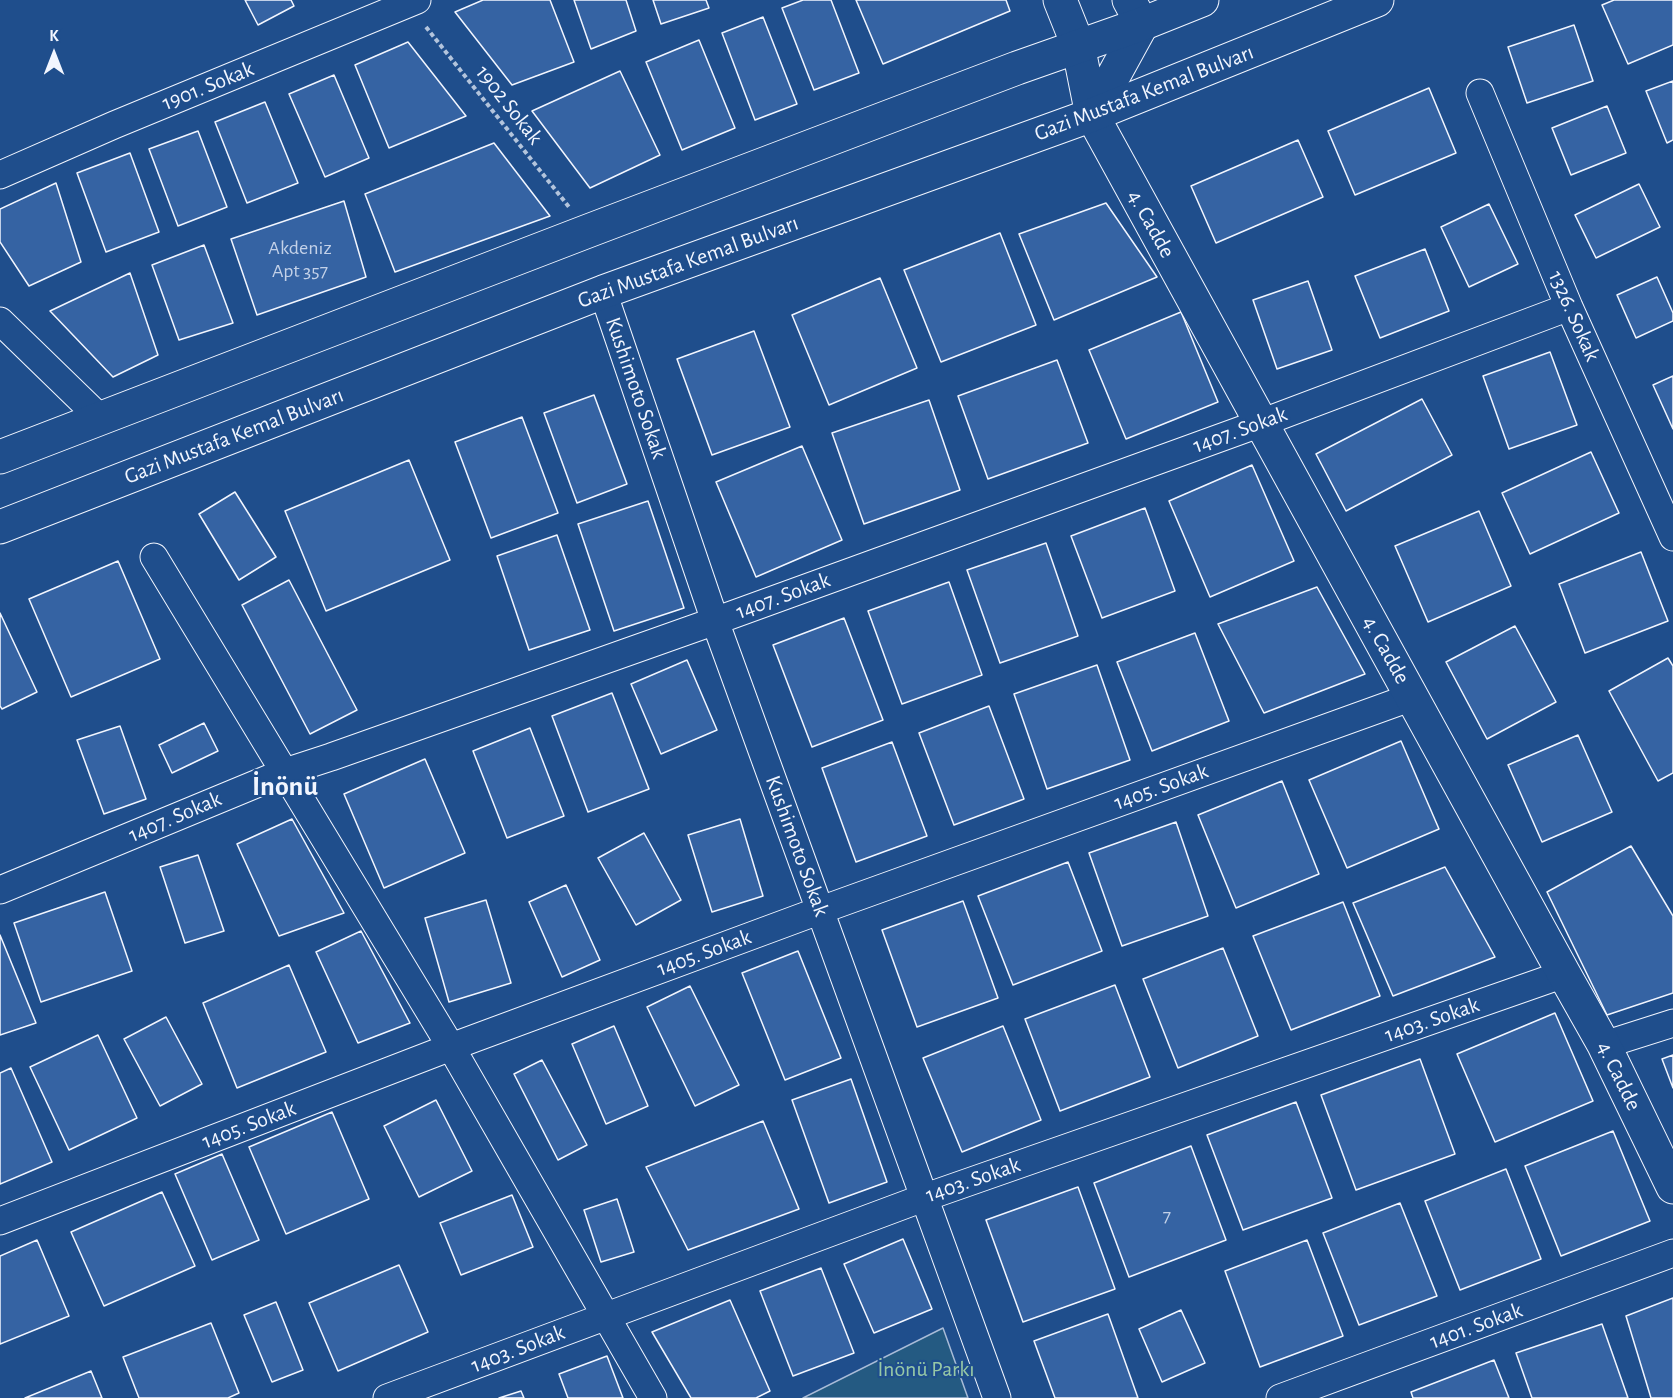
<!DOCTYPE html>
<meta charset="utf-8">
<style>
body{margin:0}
#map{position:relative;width:1673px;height:1398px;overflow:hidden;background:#1f4e8c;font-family:"Alegreya Sans",sans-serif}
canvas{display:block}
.north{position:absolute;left:24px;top:24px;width:60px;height:60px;-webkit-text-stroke:4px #1f4e8c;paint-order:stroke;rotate:0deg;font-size:16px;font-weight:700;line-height:24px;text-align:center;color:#f2f6ff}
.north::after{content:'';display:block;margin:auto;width:21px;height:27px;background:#f2f6ff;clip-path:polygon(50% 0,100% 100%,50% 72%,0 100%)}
</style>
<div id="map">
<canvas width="1673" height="1398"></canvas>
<div class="north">K</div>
</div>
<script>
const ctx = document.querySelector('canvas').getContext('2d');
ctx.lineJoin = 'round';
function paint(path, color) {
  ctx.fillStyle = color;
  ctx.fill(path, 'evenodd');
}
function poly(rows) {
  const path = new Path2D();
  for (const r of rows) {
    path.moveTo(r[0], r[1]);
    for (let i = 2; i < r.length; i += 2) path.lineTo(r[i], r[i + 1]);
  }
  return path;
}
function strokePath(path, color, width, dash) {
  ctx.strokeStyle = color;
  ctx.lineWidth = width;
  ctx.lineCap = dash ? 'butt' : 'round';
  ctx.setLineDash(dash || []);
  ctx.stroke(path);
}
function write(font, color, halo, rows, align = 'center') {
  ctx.font = font + ' "Alegreya Sans",sans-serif';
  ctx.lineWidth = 4.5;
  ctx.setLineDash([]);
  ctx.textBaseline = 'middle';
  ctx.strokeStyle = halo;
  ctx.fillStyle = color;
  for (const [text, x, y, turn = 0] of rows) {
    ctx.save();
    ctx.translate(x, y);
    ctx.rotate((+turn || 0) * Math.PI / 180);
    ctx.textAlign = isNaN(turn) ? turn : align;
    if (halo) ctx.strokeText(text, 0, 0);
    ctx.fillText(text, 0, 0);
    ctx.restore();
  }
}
const green = poly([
 [943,1328,968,1398,803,1398,943,1328]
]);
paint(green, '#245a82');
strokePath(green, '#a8bbd7', 1.5);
const building = poly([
 [245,0,291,0,294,6,258,25,245,0],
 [483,0,550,0,574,62,512,85,455,12,483,0],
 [574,0,626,0,636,31,591,49,574,0],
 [653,0,706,0,709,8,661,24,653,0],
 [803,0,831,0,859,73,814,90,782,8,803,0],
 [856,0,1006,0,1010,11,883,64,856,0],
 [1614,0,1673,0,1673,45,1628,64,1602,5,1614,0],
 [763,17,797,104,755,120,722,33,763,17],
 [1574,25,1593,81,1527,103,1508,47,1574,25],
 [699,40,735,128,682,150,646,62,699,40],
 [408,42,466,116,389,148,355,65,408,42],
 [620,71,660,155,590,188,532,111,620,71],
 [334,75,369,158,325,177,289,94,334,75],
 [1673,81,1673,140,1667,143,1646,91,1673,81],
 [1429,88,1456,153,1355,195,1328,131,1429,88],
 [265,102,298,183,247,203,215,122,265,102],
 [1607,106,1626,153,1571,175,1552,128,1607,106],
 [198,131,227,207,178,226,149,149,198,131],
 [1298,140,1323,197,1216,243,1191,186,1298,140],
 [494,143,550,216,395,272,365,194,494,143],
 [130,153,159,232,106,252,77,173,130,153],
 [56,183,81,262,29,286,0,242,0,209,56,183],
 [1639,184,1660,227,1596,258,1575,215,1639,184],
 [344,201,366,277,257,315,231,239,344,201],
 [1106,203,1157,277,1054,320,1019,234,1106,203],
 [1489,204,1518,264,1469,287,1441,227,1489,204],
 [1000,233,1036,325,941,362,904,270,1000,233],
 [204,245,233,323,179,340,152,265,204,245],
 [1425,249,1449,311,1380,338,1355,276,1425,249],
 [130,273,158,355,113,377,50,311,130,273],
 [1657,277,1673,313,1673,321,1636,338,1617,295,1657,277],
 [880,278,917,368,829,405,792,315,880,278],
 [1308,281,1332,350,1277,369,1253,300,1308,281],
 [1181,312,1218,402,1126,439,1089,350,1181,312],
 [754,331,790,427,712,455,677,359,754,331],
 [1550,352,1577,425,1509,449,1483,376,1550,352],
 [1057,360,1088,443,988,479,958,396,1057,360],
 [1673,376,1673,429,1653,385,1673,376],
 [594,395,627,484,577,503,544,413,594,395],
 [1422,399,1452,455,1346,511,1316,454,1422,399],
 [929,400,960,490,864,524,832,433,929,400],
 [522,417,558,513,491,538,455,442,522,417],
 [802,446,842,540,756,577,716,482,802,446],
 [1591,452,1619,513,1530,554,1502,493,1591,452],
 [409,460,450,560,326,611,285,511,409,460],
 [1252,465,1294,561,1210,597,1169,501,1252,465],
 [235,492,276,557,239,580,199,514,235,492],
 [648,501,684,608,614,631,578,524,648,501],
 [1145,508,1175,591,1102,618,1071,536,1145,508],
 [1479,511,1511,586,1428,622,1395,546,1479,511],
 [557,535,590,630,529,650,497,556,557,535],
 [1046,543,1078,636,1000,663,967,570,1046,543],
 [1641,552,1668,621,1585,653,1559,584,1641,552],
 [118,561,160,659,71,697,29,599,118,561],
 [289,580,357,710,310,734,242,605,289,580],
 [949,582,982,675,902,704,868,611,949,582],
 [1317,587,1365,674,1264,713,1218,624,1317,587],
 [0,613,37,692,2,709,0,706,0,613],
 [844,618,883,720,812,747,773,645,844,618],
 [1515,626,1556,702,1487,739,1446,662,1515,626],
 [1195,633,1229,721,1152,751,1117,662,1195,633],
 [1668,658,1673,666,1673,773,1658,781,1609,691,1668,658],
 [687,660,717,730,661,754,631,684,687,660],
 [1097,665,1130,760,1047,789,1014,694,1097,665],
 [612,693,649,789,588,812,552,716,612,693],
 [989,706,1024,799,954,825,919,733,989,706],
 [204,723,218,751,172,773,159,745,204,723],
 [120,726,146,799,104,814,77,740,120,726],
 [530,728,564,816,507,838,473,751,530,728],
 [1578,735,1612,812,1542,842,1508,765,1578,735],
 [1401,741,1439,829,1347,868,1309,780,1401,741],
 [892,742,927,836,856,862,822,768,892,742],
 [425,759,465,853,384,888,344,794,425,759],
 [1282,781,1319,874,1236,908,1198,815,1282,781],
 [292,819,344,913,279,936,237,844,292,819],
 [740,819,763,896,712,912,688,835,740,819],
 [1176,822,1208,916,1122,946,1089,853,1176,822],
 [644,833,681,900,636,925,598,858,644,833],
 [1631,846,1673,916,1673,993,1607,1015,1547,892,1631,846],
 [198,855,224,931,185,943,160,867,198,855],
 [1068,862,1102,951,1013,985,978,896,1068,862],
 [1445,867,1495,957,1393,996,1353,903,1445,867],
 [566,885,600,960,562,977,529,902,566,885],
 [105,892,132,971,41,1002,14,923,105,892],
 [486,900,511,983,449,1002,425,918,486,900],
 [963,901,998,998,917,1027,882,930,963,901],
 [1343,902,1380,996,1291,1030,1253,936,1343,902],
 [361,931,410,1023,358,1043,316,952,361,931],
 [0,935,36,1023,0,1035,0,935],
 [1223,948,1258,1036,1178,1068,1143,979,1223,948],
 [798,951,841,1058,785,1080,742,973,798,951],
 [289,965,326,1052,237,1088,203,1003,289,965],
 [1115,985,1150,1077,1060,1111,1025,1019,1115,985],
 [690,986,739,1085,695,1106,647,1007,690,986],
 [1555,1013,1593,1101,1495,1142,1457,1054,1555,1013],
 [166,1017,202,1084,160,1106,124,1039,166,1017],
 [614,1026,648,1106,606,1124,572,1044,614,1026],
 [1003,1026,1041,1120,962,1152,923,1058,1003,1026],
 [98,1035,137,1118,69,1150,30,1067,98,1035],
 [1673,1055,1673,1088,1662,1059,1673,1055],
 [1420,1059,1455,1154,1356,1190,1321,1095,1420,1059],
 [542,1060,587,1145,558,1160,514,1074,542,1060],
 [11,1068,52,1162,0,1184,0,1073,11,1068],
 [851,1079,887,1182,829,1203,792,1100,851,1079],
 [436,1100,472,1171,419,1197,384,1126,436,1100],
 [1296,1102,1332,1198,1243,1230,1207,1135,1296,1102],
 [332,1112,369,1199,286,1234,249,1147,332,1112],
 [763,1121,799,1209,688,1250,646,1167,763,1121],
 [1613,1131,1650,1221,1561,1256,1525,1166,1613,1131],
 [1191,1146,1226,1240,1129,1277,1094,1183,1191,1146],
 [222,1154,259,1240,212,1260,175,1174,222,1154],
 [1506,1169,1541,1259,1460,1290,1425,1201,1506,1169],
 [1078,1187,1115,1289,1023,1322,986,1220,1078,1187],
 [162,1192,195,1266,104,1306,71,1232,162,1192],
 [512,1195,533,1247,461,1275,440,1223,512,1195],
 [617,1199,634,1252,601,1262,584,1210,617,1199],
 [1400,1203,1437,1296,1359,1325,1323,1233,1400,1203],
 [903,1239,932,1309,874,1333,844,1264,903,1239],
 [37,1240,69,1316,0,1344,0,1256,37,1240],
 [1307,1240,1343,1336,1260,1367,1225,1271,1307,1240],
 [399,1265,428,1332,338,1371,309,1303,399,1265],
 [821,1268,854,1353,793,1376,760,1291,821,1268],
 [1673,1298,1673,1398,1651,1398,1626,1316,1673,1298],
 [730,1300,770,1391,756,1398,691,1398,652,1332,730,1300],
 [276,1302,303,1370,272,1382,244,1315,276,1302],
 [1181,1310,1205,1363,1162,1382,1139,1329,1181,1310],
 [1108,1314,1138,1398,1055,1398,1034,1341,1108,1314],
 [211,1323,239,1393,228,1398,139,1398,123,1357,211,1323],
 [1602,1324,1628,1398,1532,1398,1516,1353,1602,1324],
 [607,1356,623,1398,568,1398,559,1374,607,1356],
 [1494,1360,1509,1398,1413,1398,1411,1392,1494,1360],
 [91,1371,102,1398,25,1398,91,1371],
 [521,1391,524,1398,499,1398,521,1391]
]);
paint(building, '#3563a3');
strokePath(building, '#f2f6ff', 1.5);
const minor = poly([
 [1480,93,1569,307,1673,537],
 [0,175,114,125,417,0],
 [603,292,715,621,997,1398],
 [0,321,100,418],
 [154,557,451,1047,653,1398],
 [0,890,285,772,331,757,715,621,1261,423,1569,307],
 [1604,1045,1673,1023],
 [0,1221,451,1047,821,910,1412,697],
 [387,1398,923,1198,1564,974],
 [1280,1398,1673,1253]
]);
const tertiary = poly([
 [1060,0,1078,45,1092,115,1564,974,1604,1045,1673,1187],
 [1092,115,1142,24,1129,0]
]);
const trunk = poly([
 [0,457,588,231,1017,68,1142,24,1202,0],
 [0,527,603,292,1092,115,1377,0]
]);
strokePath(minor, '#f2f6ff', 29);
strokePath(tertiary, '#f2f6ff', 35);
strokePath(trunk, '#f2f6ff', 35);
strokePath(poly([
 [426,27,569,207]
]), '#b3c4dc', 4, [4.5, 3]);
strokePath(minor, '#1f4e8c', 27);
strokePath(tertiary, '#1f4e8c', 33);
strokePath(trunk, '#1f4e8c', 33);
write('20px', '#c3d1e8', null, [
 ["Akdeniz",300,248],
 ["Apt 357",300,271],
 ["7",1167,1216]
]);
write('22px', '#f2f6ff', '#1f4e8c', [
 ["1901. Sokak",208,86,-22],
 ["Gazi Mustafa Kemal Bulvarı",1144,93,-21],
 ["1902 Sokak",509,105,52],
 ["4. Cadde",1151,224,61],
 ["Gazi Mustafa Kemal Bulvarı",688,262,-20],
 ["1326. Sokak",1574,316,66],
 ["Kushimoto Sokak",636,388,71],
 ["1407. Sokak",1240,430,-20],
 ["Gazi Mustafa Kemal Bulvarı",234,436,-21],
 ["1407. Sokak",783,596,-20],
 ["4. Cadde",1386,650,61],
 ["1405. Sokak",1161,787,-20],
 ["1407. Sokak",175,817,-23],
 ["Kushimoto Sokak",797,846,70],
 ["1405. Sokak",704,953,-20],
 ["1403. Sokak",1432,1020,-19],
 ["4. Cadde",1619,1076,64],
 ["1405. Sokak",249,1125,-21],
 ["1403. Sokak",973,1180,-19],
 ["1401. Sokak",1476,1326,-20],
 ["1403. Sokak",518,1349,-21]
]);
write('22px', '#97c8a6', '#1f4e8c', [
 ["İnönü Parkı",926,1369]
]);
write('bold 28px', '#f2f6ff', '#1f4e8c', [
 ["İnönü",285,787]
]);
</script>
